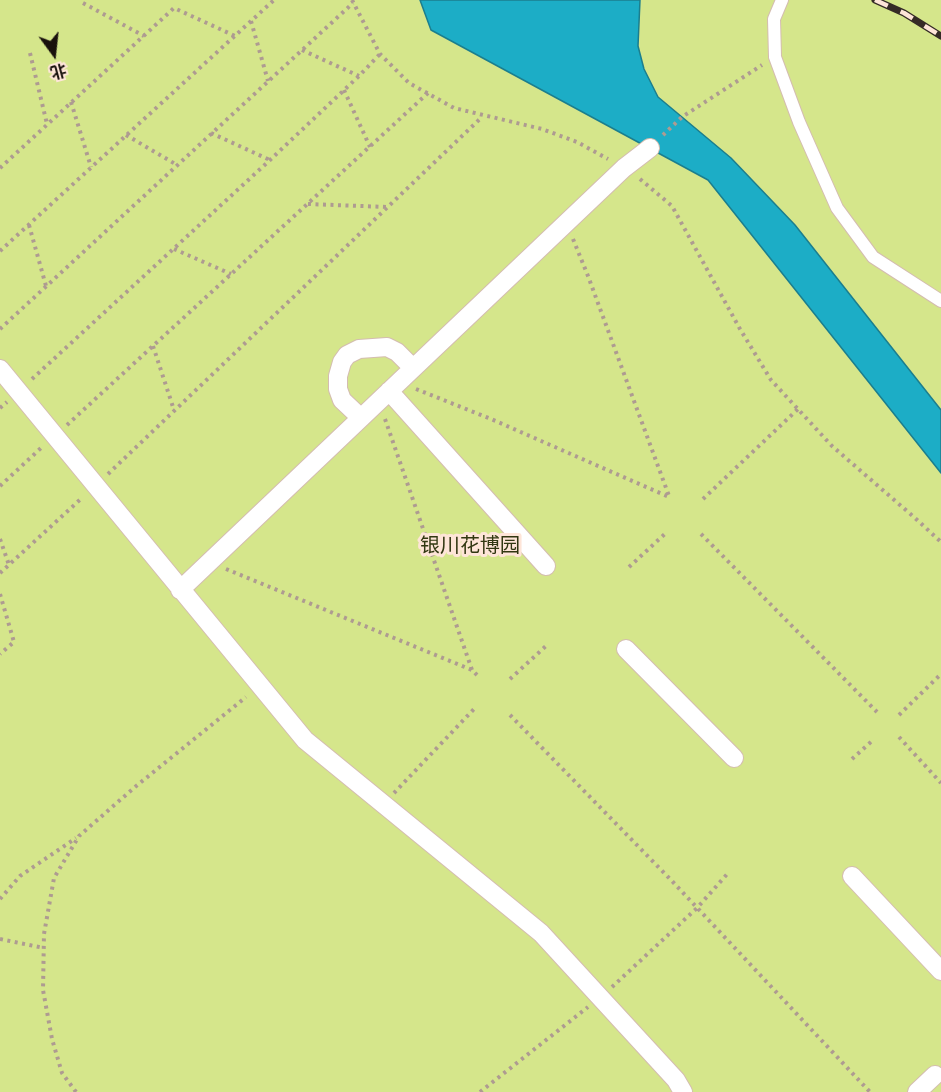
<!DOCTYPE html>
<meta charset="utf-8">
<style>
body{margin:0}
#map{position:relative;width:941px;height:1092px;overflow:hidden;background:#fee5d8;font-family:"PT Sans","Noto Sans SC",sans-serif}
canvas{display:block}
.north{position:absolute;left:24px;top:24px;width:60px;height:60px;-webkit-text-stroke:4px #fee5d8;paint-order:stroke;rotate:165deg;font-size:16px;font-weight:700;line-height:24px;text-align:center;color:#19110d}
.north::after{content:'';display:block;margin:auto;width:21px;height:27px;background:#19110d;clip-path:polygon(50% 0,100% 100%,50% 72%,0 100%)}
</style>
<div id="map">
<canvas width="941" height="1092"></canvas>
<div class="north">北</div>
</div>
<script>
const ctx = document.querySelector('canvas').getContext('2d');
ctx.lineJoin = 'round';
function paint(path, color) {
  ctx.fillStyle = color;
  ctx.fill(path, 'evenodd');
}
function poly(rows) {
  const path = new Path2D();
  for (const r of rows) {
    path.moveTo(r[0], r[1]);
    for (let i = 2; i < r.length; i += 2) path.lineTo(r[i], r[i + 1]);
  }
  return path;
}
function strokePath(path, color, width, dash) {
  ctx.strokeStyle = color;
  ctx.lineWidth = width;
  ctx.lineCap = dash ? 'butt' : 'round';
  ctx.setLineDash(dash || []);
  ctx.stroke(path);
}
function write(font, color, halo, rows, align = 'center') {
  ctx.font = font + ' "PT Sans","Noto Sans SC",sans-serif';
  ctx.lineWidth = 6;
  ctx.setLineDash([]);
  ctx.textBaseline = 'middle';
  ctx.strokeStyle = halo;
  ctx.fillStyle = color;
  for (const [text, x, y, turn = 0] of rows) {
    ctx.save();
    ctx.translate(x, y);
    ctx.rotate((+turn || 0) * Math.PI / 180);
    ctx.textAlign = isNaN(turn) ? turn : align;
    if (halo) ctx.strokeText(text, 0, 0);
    ctx.fillText(text, 0, 0);
    ctx.restore();
  }
}
paint(poly([
 [0,0,941,0,941,1092,0,1092]
]), '#d5e68b');
const water = poly([
 [420,0,640,0,638,46,644,69,658,97,731,158,795,225,941,410,941,473,708,180,431,30,420,0]
]);
paint(water, '#1cadc6');
strokePath(water, '#1b7e8e', 1.5);
const service = poly([
 [782,0,774,19,775,57,799,122,837,208,873,257,941,301]
]);
const pedestrian = poly([
 [0,369,305,740,541,933,676,1080,683,1092],
 [389,391,546,566],
 [361,418,342,400,338,389,338,376,342,362,347,355,359,349,387,347,397,352,413,368],
 [180,590,624,168,650,148],
 [626,649,734,758],
 [852,876,941,971],
 [917,1092,935,1075]
]);
strokePath(service, '#d4bdb0', 14);
strokePath(pedestrian, '#d4bdb0', 20);
strokePath(poly([
 [352,0,380,54,409,83,454,108,542,129,577,142,608,159],
 [83,3,144,36],
 [251,21,268,81],
 [302,50,359,76],
 [30,53,47,124],
 [344,90,370,147],
 [71,102,91,167],
 [211,133,270,160],
 [126,135,177,165],
 [663,135,682,117,762,65],
 [0,168,174,8,235,36],
 [640,179,672,206,740,329,771,380,832,446,915,518,941,542],
 [308,204,387,207],
 [29,225,46,286],
 [573,239,588,276,669,496],
 [174,249,231,274],
 [0,251,274,0],
 [0,329,353,3],
 [153,346,174,410],
 [32,379,270,160,359,76,380,54],
 [416,389,491,419,669,497],
 [0,408,7,402],
 [385,419,472,670],
 [67,425,428,93],
 [108,474,482,117],
 [0,486,41,448],
 [703,499,798,409],
 [701,534,877,712],
 [0,539,9,565],
 [629,567,667,532],
 [226,569,472,670,479,677],
 [0,573,83,497],
 [0,594,14,642,0,654],
 [510,679,546,646],
 [510,715,672,881,870,1092],
 [899,715,941,674],
 [899,737,941,783],
 [852,759,873,740],
 [394,793,474,709],
 [0,899,20,876,76,838],
 [0,939,44,948],
 [612,987,697,908,729,872],
 [76,1092,62,1073,52,1039,43,990,44,934,54,878,79,836,135,787,246,697],
 [480,1092,588,1007]
]), '#ae9b91', 4, [3, 4.5]);
strokePath(service, '#fff', 12);
strokePath(pedestrian, '#fff', 18);
const rail = poly([
 [875,0,904,13,941,36]
]);
strokePath(rail, '#352b26', 7);
strokePath(rail, '#fee5d8', 4.5, [14]);
write('20px', '#313711', '#fee5d8', [
 ["银川花博园",470,546]
]);
</script>
